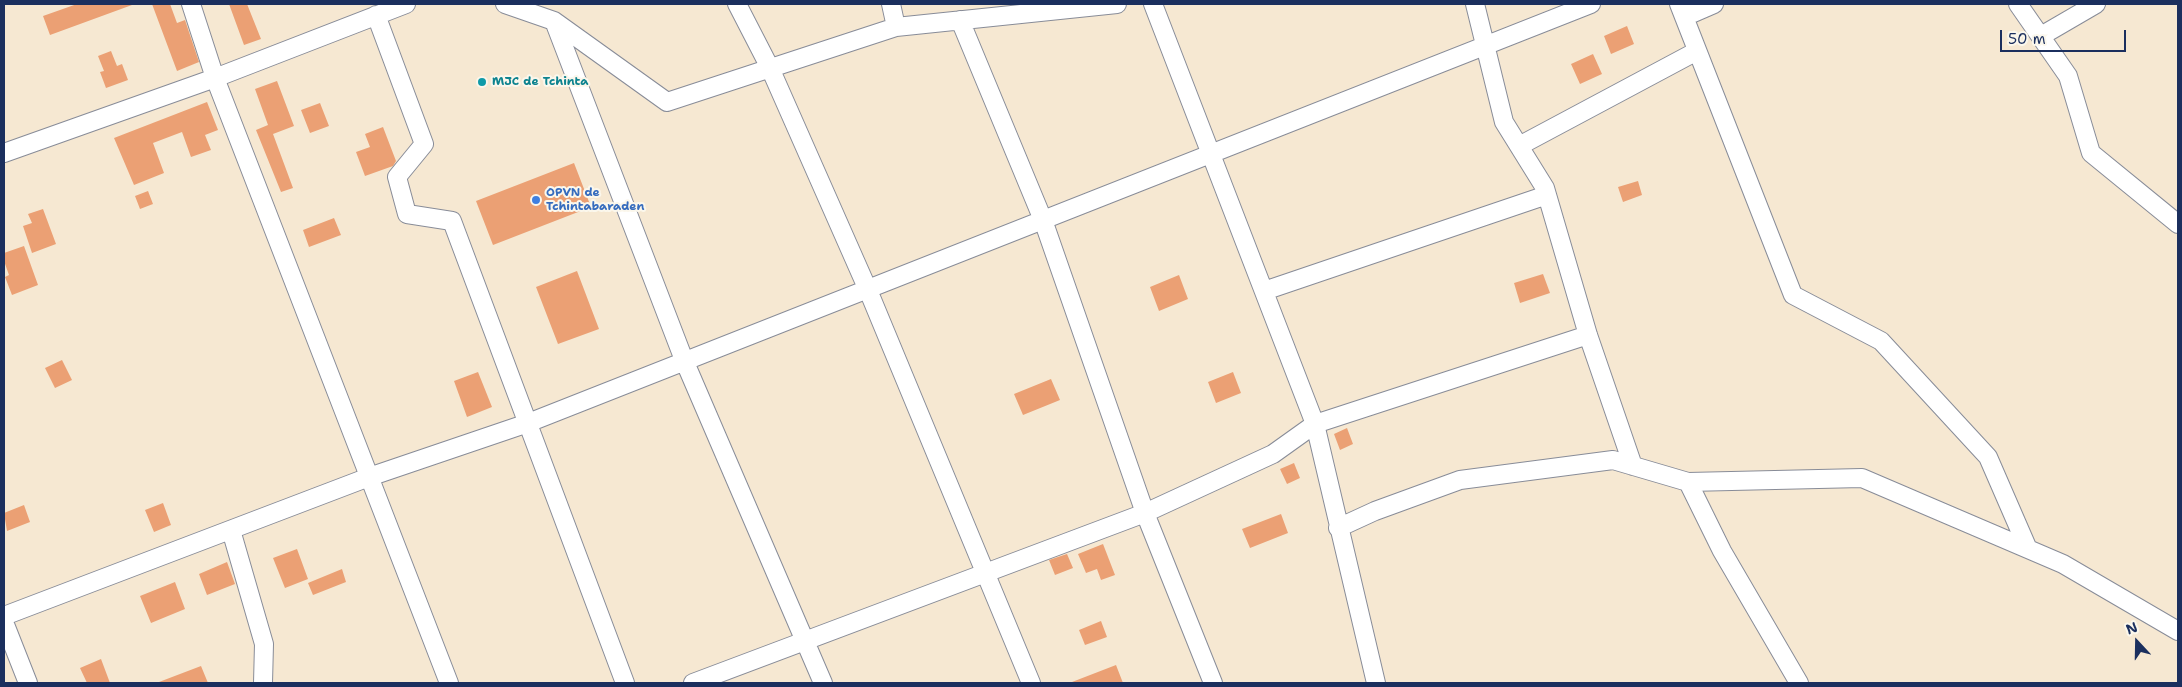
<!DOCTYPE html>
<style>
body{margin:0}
#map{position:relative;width:2182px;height:687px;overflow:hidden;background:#f6e8d2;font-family:"Shantell Sans",sans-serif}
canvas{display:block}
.frame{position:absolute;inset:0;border:5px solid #1b2f5e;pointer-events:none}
.north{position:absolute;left:2112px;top:617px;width:50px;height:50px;-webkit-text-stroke:4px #fbf7ec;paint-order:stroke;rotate:339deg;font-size:14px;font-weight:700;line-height:20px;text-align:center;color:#1b2f5e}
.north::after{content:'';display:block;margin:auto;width:18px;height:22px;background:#1b2f5e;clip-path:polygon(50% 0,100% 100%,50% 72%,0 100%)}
.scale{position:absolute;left:2000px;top:30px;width:126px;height:22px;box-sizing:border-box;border:2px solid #1b2f5e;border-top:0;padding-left:6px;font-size:15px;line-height:18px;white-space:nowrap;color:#1b2f5e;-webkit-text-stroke:4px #fbf7ec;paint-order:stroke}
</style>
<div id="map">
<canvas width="2182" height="687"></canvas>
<div class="frame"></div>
<div class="north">N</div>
<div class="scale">50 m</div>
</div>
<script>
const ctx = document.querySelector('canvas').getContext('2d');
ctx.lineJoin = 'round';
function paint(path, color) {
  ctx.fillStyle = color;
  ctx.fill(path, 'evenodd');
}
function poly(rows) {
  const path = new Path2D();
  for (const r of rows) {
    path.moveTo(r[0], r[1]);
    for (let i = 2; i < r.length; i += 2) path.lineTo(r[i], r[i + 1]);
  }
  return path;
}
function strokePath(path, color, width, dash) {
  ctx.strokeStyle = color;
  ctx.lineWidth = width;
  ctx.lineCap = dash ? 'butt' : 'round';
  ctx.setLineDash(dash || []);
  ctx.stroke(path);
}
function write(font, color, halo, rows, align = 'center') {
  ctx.font = font + ' "Shantell Sans",sans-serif';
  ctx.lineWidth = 4;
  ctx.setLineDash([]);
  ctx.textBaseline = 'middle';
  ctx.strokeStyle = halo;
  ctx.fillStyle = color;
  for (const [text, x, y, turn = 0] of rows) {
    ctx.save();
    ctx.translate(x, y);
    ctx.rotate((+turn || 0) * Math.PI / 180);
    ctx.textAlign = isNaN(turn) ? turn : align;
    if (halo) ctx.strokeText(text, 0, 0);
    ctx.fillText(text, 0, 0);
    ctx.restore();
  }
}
paint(poly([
 [77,4,132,4,132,5,50,35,43,16],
 [152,4,170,4,177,23,185,20,199,62,177,71],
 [229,4,247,4,261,39,244,45],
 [1627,26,1634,44,1611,54,1604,36],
 [111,51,117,66,122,64,128,80,106,88,100,72,104,71,98,56],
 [1593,54,1602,74,1580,84,1571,64],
 [277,81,294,126,273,134,293,188,281,192,256,130,268,125,255,89],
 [207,102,218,130,205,135,211,150,191,157,182,132,153,143,164,173,134,185,114,138],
 [320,103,329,126,310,133,301,110],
 [383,127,396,161,393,166,365,176,356,152,370,147,365,134],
 [574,163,591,207,493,245,476,201],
 [1638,181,1642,195,1623,202,1618,187],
 [148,191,153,204,140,209,135,196],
 [43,209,56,244,32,253,23,226,32,223,28,214],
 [334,218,341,235,309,247,303,230],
 [24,246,38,285,12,295,5,277,9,275,4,261,4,253],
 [577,271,599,329,558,344,536,287],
 [1543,274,1550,293,1520,303,1514,283],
 [1179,275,1188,299,1159,311,1150,287],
 [62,360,72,380,55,388,45,368],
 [478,372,492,407,467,417,454,381],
 [1233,372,1241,393,1216,403,1208,382],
 [1051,379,1060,400,1023,415,1014,394],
 [1347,428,1353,444,1340,450,1334,434],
 [1294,463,1300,478,1287,484,1280,469],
 [163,503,171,525,154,532,145,510],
 [24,505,30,522,7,531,4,513],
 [1281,514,1288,533,1250,548,1242,529],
 [1103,544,1115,575,1101,580,1097,569,1086,573,1078,554],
 [297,549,308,579,285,588,273,558],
 [1067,554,1073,568,1055,575,1049,560],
 [227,562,235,584,207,595,199,574],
 [342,569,346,582,313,595,308,583],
 [175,582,185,609,151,623,140,596],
 [1101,621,1107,637,1085,645,1079,630],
 [101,659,110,683,87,683,80,668],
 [1116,665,1123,683,1072,683,1072,682],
 [201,666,208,683,159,683,159,682]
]), '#eba074');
const minor = poly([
 [191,4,215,78,449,683],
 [505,4,554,21,667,102,896,27,1117,4],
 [737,4,770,68,868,290,1031,683],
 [891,4,896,27],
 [1153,4,1315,424,1376,683],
 [1475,4,1504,122,1545,188,1588,335,1633,466],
 [1679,4,1793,295,1881,341,1988,457,2028,549],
 [2018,4,2068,76,2091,153,2178,224],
 [376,15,424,144,397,177,407,214,452,221,625,683],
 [1684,17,1714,4],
 [960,20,1043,220,1145,513,1213,683],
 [554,21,684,360,823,683],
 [2041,36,2096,4],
 [1519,146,1697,51],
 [4,153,215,78,406,4],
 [1264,291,1547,195],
 [1688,482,1722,551,1799,683],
 [1338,528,1375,511,1460,480,1613,460,1688,482,1862,478,2063,564,2178,631],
 [231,530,264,644,263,683],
 [4,616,369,477,528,423,1591,4],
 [4,622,28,683],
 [693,683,1145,513,1273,454,1315,424,1588,335]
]);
strokePath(minor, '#888c98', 20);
strokePath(minor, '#fff', 18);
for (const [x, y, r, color] of [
 [482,82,5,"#0f9aa8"],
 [536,200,5,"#3f7fe0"]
]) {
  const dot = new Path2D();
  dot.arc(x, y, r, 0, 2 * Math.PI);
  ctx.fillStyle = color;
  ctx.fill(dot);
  strokePath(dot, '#fbf7ec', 2);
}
write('bold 12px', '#0d838f', '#fbf7ec', [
 ["MJC de Tchinta",492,82]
], 'left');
write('bold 12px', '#366cbe', '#fbf7ec', [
 ["OPVN de",546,193],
 ["Tchintabaraden",546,207]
], 'left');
</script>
